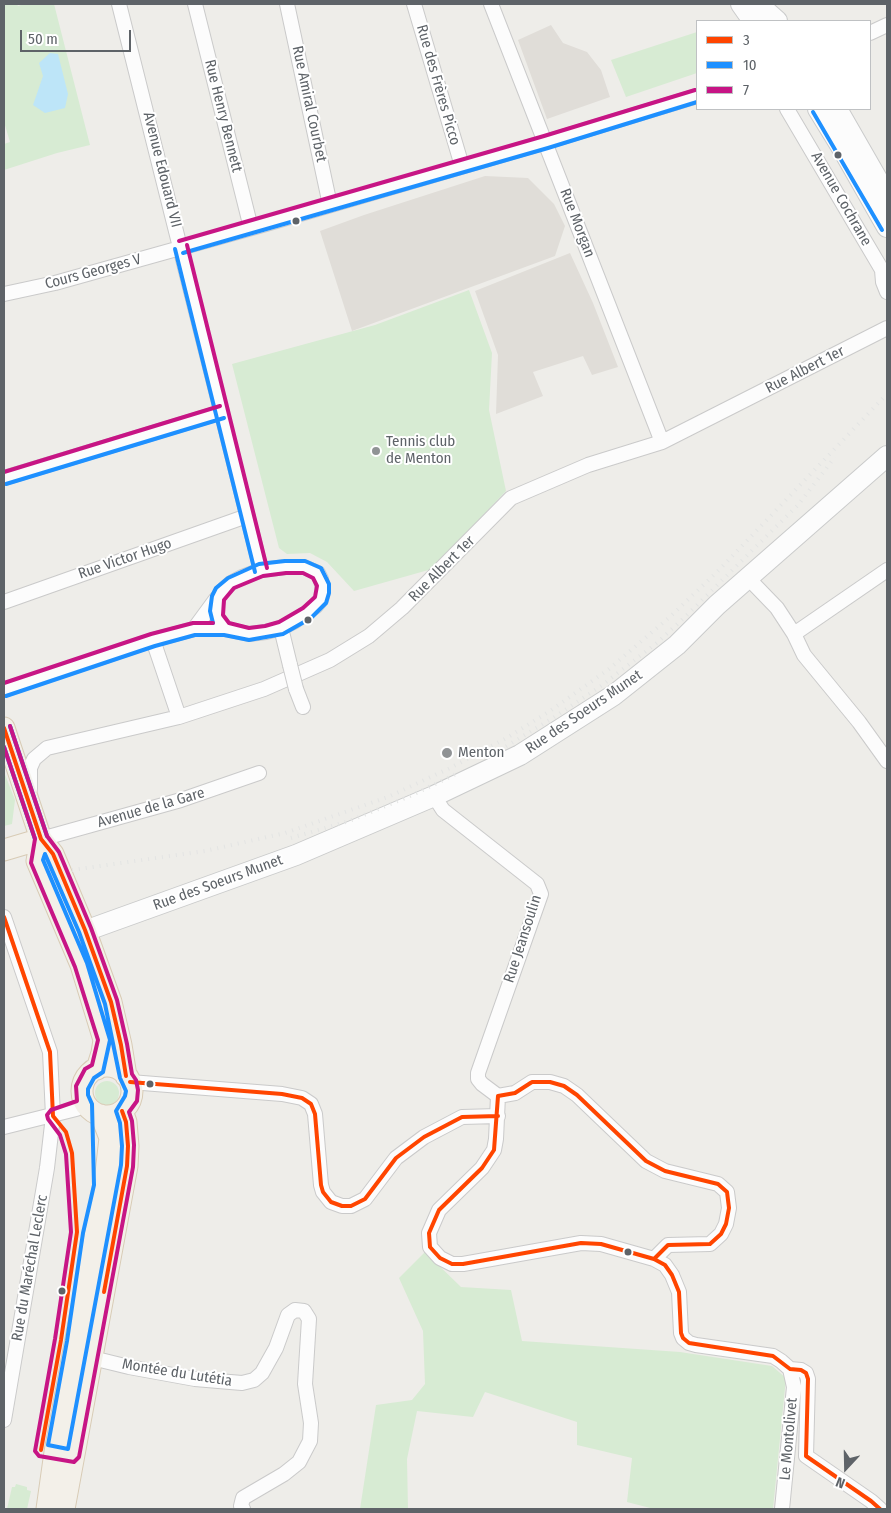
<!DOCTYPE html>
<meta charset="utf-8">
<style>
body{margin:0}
#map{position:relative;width:891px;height:1513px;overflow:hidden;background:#eeede9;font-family:"Fira Sans Condensed",sans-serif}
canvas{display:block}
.frame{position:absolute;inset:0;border:5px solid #5e6368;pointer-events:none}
.legend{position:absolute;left:696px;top:20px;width:175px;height:90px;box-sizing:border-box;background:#fff;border:1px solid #bfc1c3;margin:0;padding:6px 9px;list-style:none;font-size:15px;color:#5e6368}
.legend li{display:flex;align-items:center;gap:10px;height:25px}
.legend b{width:25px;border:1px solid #bfc1c3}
.north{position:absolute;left:821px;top:1443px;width:50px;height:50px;-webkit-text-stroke:4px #fff;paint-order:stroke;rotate:201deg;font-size:14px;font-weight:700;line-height:20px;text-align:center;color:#5e6368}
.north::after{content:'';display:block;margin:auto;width:18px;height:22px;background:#5e6368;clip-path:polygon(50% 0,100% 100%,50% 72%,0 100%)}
.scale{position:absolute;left:20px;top:30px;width:111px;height:22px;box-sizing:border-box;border:2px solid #5e6368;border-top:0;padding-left:6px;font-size:15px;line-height:18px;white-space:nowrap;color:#5e6368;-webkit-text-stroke:4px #fff;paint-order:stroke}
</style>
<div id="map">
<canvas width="891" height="1513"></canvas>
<div class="frame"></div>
<ul class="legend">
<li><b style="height:6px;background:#ff4500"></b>3</li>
<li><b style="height:6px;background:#1e90ff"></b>10</li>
<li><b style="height:6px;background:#c71585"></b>7</li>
</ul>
<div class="north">N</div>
<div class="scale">50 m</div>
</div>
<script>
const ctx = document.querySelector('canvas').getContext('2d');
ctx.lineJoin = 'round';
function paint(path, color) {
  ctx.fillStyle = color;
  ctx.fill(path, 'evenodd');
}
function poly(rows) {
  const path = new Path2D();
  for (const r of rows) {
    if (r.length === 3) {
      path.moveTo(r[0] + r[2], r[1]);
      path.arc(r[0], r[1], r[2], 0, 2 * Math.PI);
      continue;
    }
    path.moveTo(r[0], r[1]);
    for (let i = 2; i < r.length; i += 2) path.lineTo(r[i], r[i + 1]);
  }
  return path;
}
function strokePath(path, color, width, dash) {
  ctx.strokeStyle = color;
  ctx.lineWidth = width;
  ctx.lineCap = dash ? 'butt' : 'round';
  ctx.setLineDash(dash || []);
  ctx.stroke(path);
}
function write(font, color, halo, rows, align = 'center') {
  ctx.font = font + ' "Fira Sans Condensed",sans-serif';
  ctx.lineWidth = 4;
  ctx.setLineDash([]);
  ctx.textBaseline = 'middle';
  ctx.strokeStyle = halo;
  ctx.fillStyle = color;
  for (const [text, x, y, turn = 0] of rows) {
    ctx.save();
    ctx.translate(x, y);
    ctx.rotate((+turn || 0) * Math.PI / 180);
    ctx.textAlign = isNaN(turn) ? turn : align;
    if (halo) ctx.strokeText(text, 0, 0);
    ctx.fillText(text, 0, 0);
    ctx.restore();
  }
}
paint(poly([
 [551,25,563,43,587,52,601,70,610,97,547,119,518,40],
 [485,176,528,178,554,204,565,226,555,256,352,331,320,231,364,215],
 [570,253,593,303,618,367,592,375,583,356,533,372,543,396,496,414,498,355,475,291]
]), '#e0ddd8');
paint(poly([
 [4,4,17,4,18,6,24,4,54,4,90,145,57,153,4,170,4,144,10,142,4,122],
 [697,32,697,73,626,97,611,60],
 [469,290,492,353,489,410,506,491,432,569,354,591,327,562,310,553,287,554,279,548,232,364,375,325],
 [4,772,15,800,12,824,4,826],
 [107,1093,12],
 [425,1252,461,1287,511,1290,522,1341,680,1352,772,1366,786,1378,773,1509,654,1509,627,1502,632,1458,577,1445,577,1422,485,1392,473,1417,417,1411,407,1459,408,1509,360,1509,376,1405,412,1400,425,1384,423,1331,399,1278],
 [16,1484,27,1487,27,1490,31,1491,27,1509,7,1509,12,1487,15,1487]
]), '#d7ebd3');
paint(poly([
 [50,53,58,54,68,94,65,108,45,113,33,105,43,76,39,63]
]), '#bde5f8');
const street = poly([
 [119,4,261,570],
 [195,4,251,228],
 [287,4,330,205],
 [414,4,462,166],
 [491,4,662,442],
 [870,33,887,25],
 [787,109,882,270,883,282,887,292],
 [4,294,55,283,266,224,546,142,697,96],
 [4,478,222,412],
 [748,578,777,608,794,634,804,655,859,722,887,761],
 [4,602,247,516],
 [281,628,290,665],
 [194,629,216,599],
 [794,634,887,570],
 [153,640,179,717],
 [296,689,303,707],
 [4,690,153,640,194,629,225,629,249,634,266,632,281,628,295,621,316,606,321,600,323,592,321,579,318,573,304,567,286,567,261,570,242,577,231,583,221,592,218,598,216,611,217,617,225,629],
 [30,789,30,768,34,759,47,748,179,717,264,689,330,660,369,636,402,608,511,498,588,465,662,442,887,328],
 [434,796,443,810,537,884,541,894,478,1073,478,1079,482,1084,498,1096],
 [41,839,181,800,259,773],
 [4,917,50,1052,53,1116,47,1168,4,1420],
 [130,1082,282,1094,302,1098,311,1104,315,1114,321,1185,323,1192,331,1202,342,1206,351,1206,365,1199,396,1158,424,1137,462,1117,498,1116],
 [498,1096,496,1139,494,1150,482,1168,439,1210,429,1233,430,1247,440,1258,452,1264,463,1264,581,1243,601,1244,654,1259,665,1265,672,1275,679,1292,681,1333,683,1338,689,1343,696,1345,773,1356,781,1361,790,1369,794,1387,782,1509],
 [498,1096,515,1093,532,1082,550,1082,564,1086,577,1095,646,1161,665,1171,718,1184,727,1192,729,1208,726,1224,721,1234,710,1244,668,1245,654,1259],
 [4,1127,76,1109,86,1104],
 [84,1356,129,1367,195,1379,242,1383,254,1380,262,1373,276,1348,288,1315,295,1310,304,1311,309,1319,305,1384,311,1423,310,1441,299,1462,284,1474,243,1498,241,1506,243,1509],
 [790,1369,801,1370,806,1373,808,1379,806,1456,871,1501,880,1509]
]);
const secondary = poly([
 [741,4,753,21],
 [758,4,777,21],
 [818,109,842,148,887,227],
 [837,109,887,196],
 [71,936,296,855,434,796,520,755,614,695,677,645,717,605,887,456]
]);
const primary = poly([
 [4,728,41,839,53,854,85,930,111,1002,121,1045,126,1076],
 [41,839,37,861,81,965,104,1040,102,1053,97,1069],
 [4,850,41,839],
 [107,1091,25],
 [47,1509,55,1452,105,1182,110,1138,101,1115],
 [64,1509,127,1166,128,1146,126,1122,122,1111]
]);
strokePath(street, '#cacaca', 16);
strokePath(secondary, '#cacbcb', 22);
strokePath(primary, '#d8cbb5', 23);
strokePath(street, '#fcfcfc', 14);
strokePath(secondary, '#fcfcfc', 20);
strokePath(primary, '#f3f0e9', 21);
strokePath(poly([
 [500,750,553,718,601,686,658,642,685,617,798,505,835,457],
 [291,838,349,821,410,796,456,774],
 [58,872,205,851,285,833,388,797,450,768,505,739,550,711,609,669,672,615,719,570,887,394]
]), '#e3e4e3', 4, [1, 6]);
const streetBridge = poly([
 [290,665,296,689]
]);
strokePath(streetBridge, '#cacaca', 16, []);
strokePath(streetBridge, '#fcfcfc', 14);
strokePath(poly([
 [4,728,41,839,53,854,85,930,111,1002,121,1045,126,1076],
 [4,917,50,1052,53,1116,66,1132,72,1153,77,1232,61,1340,41,1450],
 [130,1082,282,1094,302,1098,311,1104,315,1114,321,1185,323,1192,331,1202,342,1206,351,1206,365,1199,396,1158,424,1137,462,1117,498,1116],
 [532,1082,550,1082,564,1086,577,1095,646,1161,665,1171,718,1184,727,1192,729,1208,726,1224,721,1234,710,1244,668,1245,654,1259,601,1244,581,1243,463,1264,452,1264,440,1258,430,1247,429,1233,439,1210,482,1168,494,1150,498,1096,515,1093,532,1082],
 [654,1259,665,1265,672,1275,679,1292,681,1333,683,1338,689,1343,773,1356,790,1369],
 [104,1292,127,1166,128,1146,126,1122,122,1111],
 [790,1369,801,1370,806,1373,808,1379,806,1456,871,1501,880,1509]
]), '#ff4500', 4);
strokePath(poly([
 [813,112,882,230],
 [175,249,255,572],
 [183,253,548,148,697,102],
 [6,484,224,418],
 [213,623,210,611,212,596,216,588,228,578,259,564],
 [6,696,155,646,195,635,224,635,249,640,283,634,311,618,326,603,329,593,329,584,321,568,305,561,285,561,259,564],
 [10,726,47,836],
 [4,747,35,839],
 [45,854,79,932,105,1004,120,1078,126,1091,125,1096,116,1111,120,1123,122,1146,121,1165,68,1449,48,1445,67,1341,83,1233,94,1185,92,1104,88,1095,88,1089,94,1078,103,1072,110,1040,87,963,43,860,45,854]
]), '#1e90ff', 4);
strokePath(poly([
 [179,241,544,136,695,90],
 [187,245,267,568],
 [4,472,220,406],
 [286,573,303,573,313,578,317,586,315,597,303,608,279,622,265,626,249,628,229,623,223,615,224,600,234,588,263,576,286,573],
 [4,683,151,634,193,623,213,623],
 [4,747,35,839,31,863,75,967,98,1040,92,1065,85,1069,76,1086,77,1101,51,1110,47,1115,48,1119,60,1135,66,1154,71,1232,55,1339,35,1451,39,1456,74,1462,79,1457,133,1167,134,1145,132,1121,129,1112,137,1101,138,1090,136,1080,132,1074,127,1044,117,1000,91,928,59,852,47,836,10,726]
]), '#c71585', 4);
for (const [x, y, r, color] of [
 [838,155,4.5,"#5e6368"],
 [296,221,4.5,"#5e6368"],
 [376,451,5,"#909395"],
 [308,620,4.5,"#5e6368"],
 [447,753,6,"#909395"],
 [150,1084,4.5,"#5e6368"],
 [628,1252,4.5,"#5e6368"],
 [62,1291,4.5,"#5e6368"]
]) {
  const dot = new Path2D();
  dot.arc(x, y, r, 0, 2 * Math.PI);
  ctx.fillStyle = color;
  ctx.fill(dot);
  strokePath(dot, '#fff', 2);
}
write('15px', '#5e6368', '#fff', [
 ["Rue des Frères Picco",438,85,74],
 ["Rue Amiral Courbet",309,104,78],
 ["Rue Henry Bennett",223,116,76],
 ["Avenue Edouard VII",162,170,76],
 ["Avenue Cochrane",841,199,60],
 ["Rue Morgan",577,223,69],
 ["Cours Georges V",93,272,-15],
 ["Rue Albert 1er",805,370,-27],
 ["Rue Victor Hugo",125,559,-19],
 ["Rue Albert 1er",442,569,-45],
 ["Rue des Soeurs Munet",584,712,-34],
 ["Avenue de la Gare",151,808,-16],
 ["Rue des Soeurs Munet",218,883,-20],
 ["Rue Jeansoulin",523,939,-72],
 ["Rue du Maréchal Leclerc",30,1268,-80],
 ["Montée du Lutétia",177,1373,9],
 ["Le Montolivet",789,1439,-85]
]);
write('15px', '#5e6368', '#fff', [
 ["Tennis club",386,442],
 ["de Menton",386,459],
 ["Menton",458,753]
], 'left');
</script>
